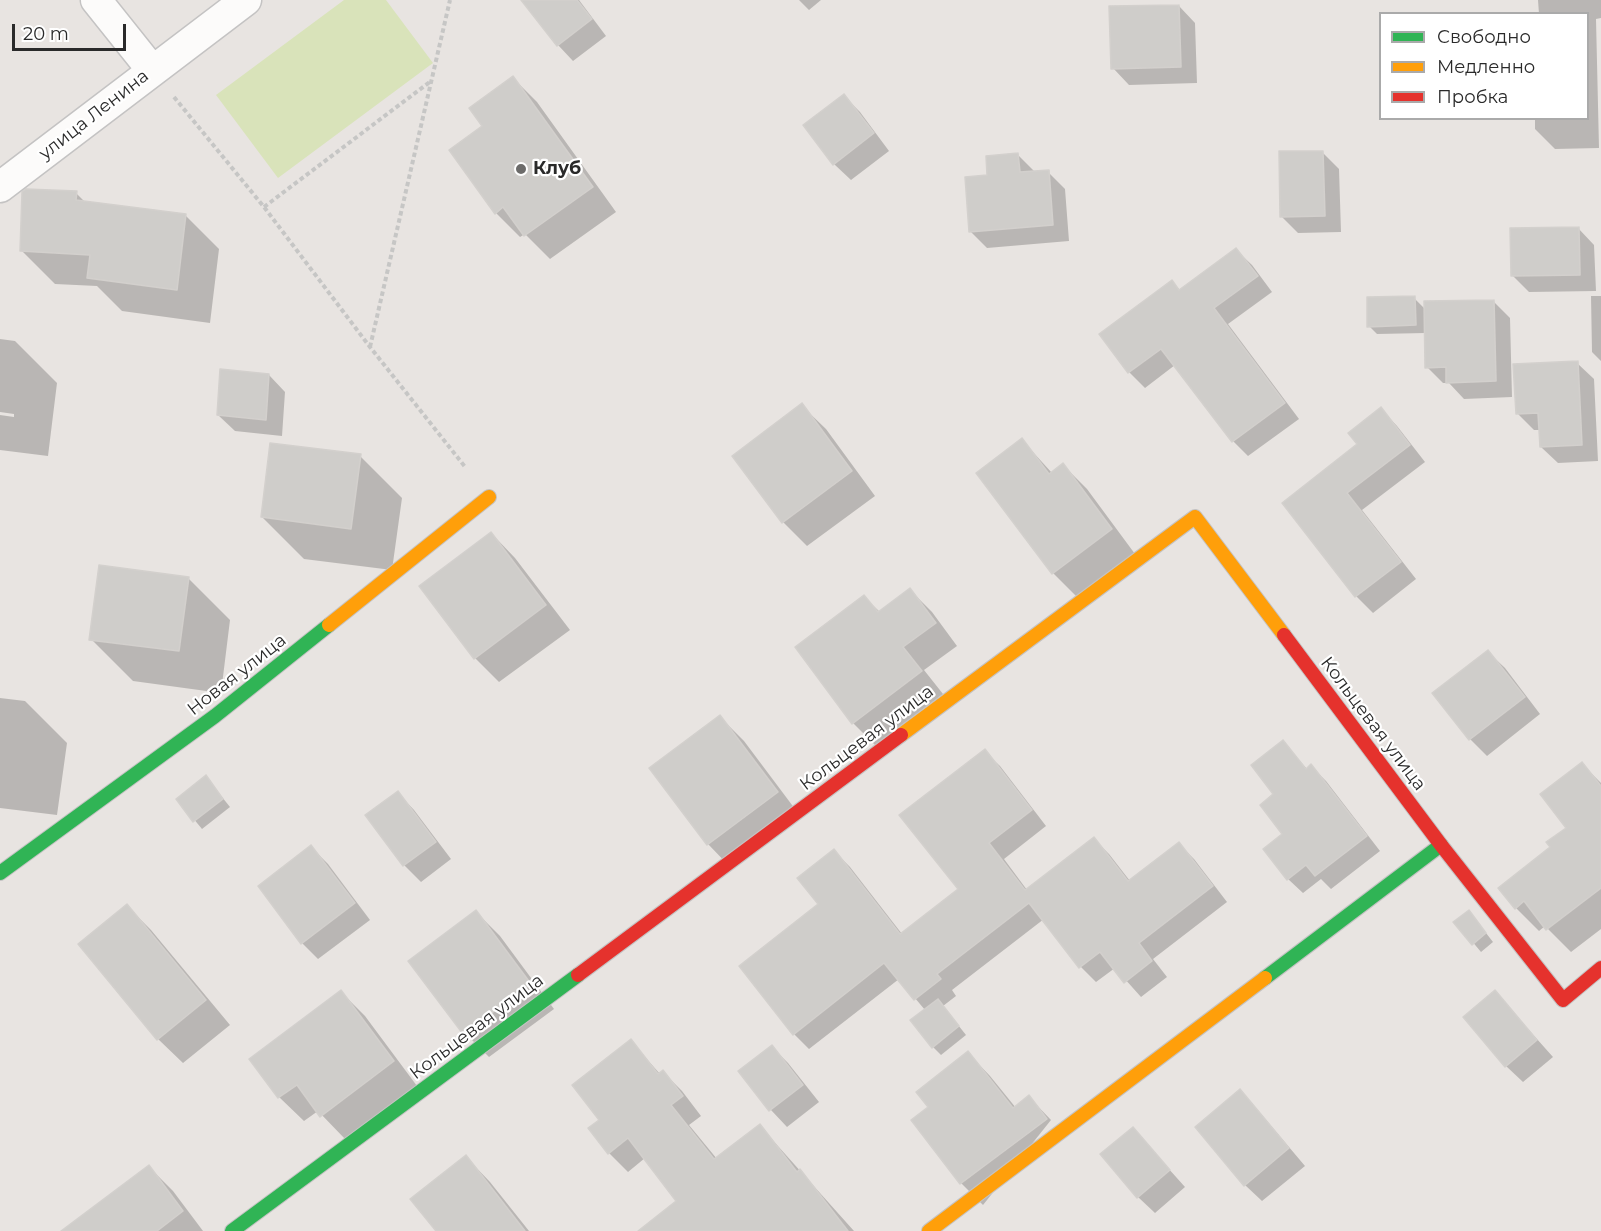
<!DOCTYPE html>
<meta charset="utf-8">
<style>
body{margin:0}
#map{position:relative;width:1601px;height:1231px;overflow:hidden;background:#e8e4e1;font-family:Montserrat,sans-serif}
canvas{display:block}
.legend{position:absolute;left:1379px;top:12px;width:210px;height:108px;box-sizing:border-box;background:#fff;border:2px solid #aaa;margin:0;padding:8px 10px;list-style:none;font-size:18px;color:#2a2a2a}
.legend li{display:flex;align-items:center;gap:12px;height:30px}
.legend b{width:30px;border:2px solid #aaa}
.scale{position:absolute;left:12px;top:24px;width:114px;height:27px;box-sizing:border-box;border:3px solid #2a2a2a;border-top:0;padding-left:8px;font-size:18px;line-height:21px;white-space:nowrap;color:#2a2a2a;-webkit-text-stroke:4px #fff;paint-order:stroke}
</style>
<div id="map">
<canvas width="1601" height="1231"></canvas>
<ul class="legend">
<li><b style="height:8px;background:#30b455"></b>Свободно</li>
<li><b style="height:8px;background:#ff9f0a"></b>Медленно</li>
<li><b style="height:8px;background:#e5322d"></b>Пробка</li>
</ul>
<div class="scale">20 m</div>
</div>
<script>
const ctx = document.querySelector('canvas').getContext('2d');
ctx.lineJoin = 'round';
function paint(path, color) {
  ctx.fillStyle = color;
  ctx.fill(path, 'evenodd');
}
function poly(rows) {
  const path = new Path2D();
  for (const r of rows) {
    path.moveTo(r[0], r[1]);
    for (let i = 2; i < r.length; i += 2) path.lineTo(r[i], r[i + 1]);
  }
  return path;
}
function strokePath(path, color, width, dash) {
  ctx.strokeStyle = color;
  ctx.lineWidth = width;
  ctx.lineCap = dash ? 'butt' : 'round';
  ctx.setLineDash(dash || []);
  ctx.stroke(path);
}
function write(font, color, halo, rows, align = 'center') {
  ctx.font = font + ' Montserrat,sans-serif';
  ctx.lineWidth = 4.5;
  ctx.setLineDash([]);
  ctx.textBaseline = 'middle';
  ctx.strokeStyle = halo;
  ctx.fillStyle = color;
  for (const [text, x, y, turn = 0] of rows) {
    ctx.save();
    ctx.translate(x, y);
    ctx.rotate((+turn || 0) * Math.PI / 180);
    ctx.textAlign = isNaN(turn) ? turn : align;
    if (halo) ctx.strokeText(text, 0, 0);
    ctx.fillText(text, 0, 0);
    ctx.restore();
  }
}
paint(poly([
 [344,0,386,0,433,63,278,178,216,95]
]), '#d9e3ba');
paint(poly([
 [523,0,579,0,606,36,573,61,558,45],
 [799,0,821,0,809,10],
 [1538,0,1601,0,1601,18,1596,19,1599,148,1555,149,1535,129,1535,118,1588,118,1588,14,1539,14],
 [1179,6,1195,23,1197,83,1129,85,1113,68],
 [513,78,537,102,616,212,550,259,525,234,520,237,496,213,484,126],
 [844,96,860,112,889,151,851,180,834,164],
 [1322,152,1339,169,1341,232,1298,233,1282,217],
 [1018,155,1034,171,1048,172,1065,189,1069,241,987,248,970,231,989,176],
 [76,193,86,203,186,216,219,249,210,323,122,311,97,286,55,284,22,251],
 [1578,228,1594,245,1596,291,1529,292,1513,276],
 [1236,250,1252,265,1272,292,1228,324,1299,419,1248,456,1233,441,1175,365,1145,388,1129,372,1101,335,1172,282,1181,291],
 [1591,296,1601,296,1601,361,1592,352],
 [1414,298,1425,309,1493,301,1510,318,1512,397,1464,399,1449,383,1443,383,1427,367,1426,333,1377,334,1369,326],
 [0,339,15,341,57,383,48,456,0,450,0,415,14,417,14,414,0,412],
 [1577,363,1594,379,1598,461,1558,463,1541,447,1541,430,1534,430,1517,413],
 [269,375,285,392,282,436,235,431,218,415],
 [801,405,826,429,875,496,807,546,783,522,734,456],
 [1381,409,1397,426,1425,462,1362,510,1416,579,1373,613,1356,596,1285,504,1360,445],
 [1022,440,1052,473,1063,465,1087,489,1135,554,1077,597,1053,573],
 [360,456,402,498,392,570,304,559,262,517],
 [491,533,515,558,570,630,499,682,475,658],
 [188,578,230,620,221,693,133,681,91,639],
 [910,590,932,612,957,646,924,670,943,694,875,745,853,723,864,597,880,612],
 [1488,652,1505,668,1540,714,1487,756,1470,739,1435,693],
 [0,698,25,701,67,743,57,815,0,808],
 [720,717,744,741,801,817,732,869,708,844,651,769],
 [1283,742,1307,769,1311,766,1326,781,1380,851,1331,889,1321,879,1303,893,1288,879,1265,849,1284,834,1275,794],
 [984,751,1000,766,1046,826,1004,859,1027,890,1094,839,1109,854,1130,881,1179,844,1194,859,1227,902,1153,959,1167,977,1141,997,1115,968,1096,982,1081,967,1044,919,952,990,956,996,943,1006,966,1035,941,1055,933,1047,925,1010,899,979,809,1049,794,1034,820,905,834,851,850,867,902,934,960,889],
 [1582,764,1601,783,1601,929,1571,952,1545,926,1539,931,1516,908,1553,848,1568,828],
 [206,777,230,807,202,829,178,800],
 [398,793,414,810,451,859,421,882,404,865,367,816],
 [311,847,328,864,370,920,318,959,302,943],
 [127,906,151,930,230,1025,183,1063,158,1039,80,945],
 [476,912,500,936,554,1009,489,1057,465,1033,410,961],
 [1476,920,1493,942,1481,952,1456,922],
 [341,992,365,1016,417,1086,346,1140,318,1111,304,1121,279,1097,251,1059],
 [1495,992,1553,1057,1523,1082,1506,1066],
 [631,1041,660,1074,663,1072,682,1091,701,1116,689,1125,717,1159,760,1126,854,1231,703,1231,645,1158,628,1172,609,1153,601,1120],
 [772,1047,788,1063,819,1102,787,1127,771,1110,740,1072],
 [968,1053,990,1076,1016,1108,1029,1097,1051,1120,983,1205,961,1183,913,1121,930,1107],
 [1240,1091,1256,1108,1305,1166,1262,1201,1245,1185,1197,1127],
 [1133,1129,1185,1187,1155,1213,1138,1197],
 [466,1157,490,1182,529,1231,438,1231],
 [149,1167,173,1191,203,1231,63,1231]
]), '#0003');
const building = poly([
 [521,0,577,0,592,19,557,46,521,0],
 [1179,5,1181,67,1111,69,1109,6,1179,5],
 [513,76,593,187,524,236,503,207,495,214,449,150,482,126,469,108,513,76],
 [844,94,874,133,833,165,803,125,844,94],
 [1279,151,1323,151,1325,216,1280,217,1279,151],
 [1018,153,1020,172,1049,170,1053,225,969,232,965,177,987,175,986,156,1018,153],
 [26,189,77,191,76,200,186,214,177,290,87,278,90,255,20,251,22,192,26,189],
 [1579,227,1580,275,1511,276,1510,228,1579,227],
 [1236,248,1258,276,1214,308,1285,403,1232,442,1161,349,1128,373,1099,334,1172,280,1179,290,1236,248],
 [1415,296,1416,325,1367,327,1367,297,1415,296],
 [1494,300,1496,381,1446,383,1446,367,1425,368,1424,301,1494,300],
 [1578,361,1582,445,1540,447,1538,413,1516,414,1513,364,1578,361],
 [220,369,269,374,266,420,217,415,220,369],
 [802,403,852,471,782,523,732,456,802,403],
 [1381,407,1410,445,1347,493,1401,562,1355,597,1282,503,1357,444,1348,433,1381,407],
 [1022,438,1049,474,1063,463,1112,529,1052,574,976,473,1022,438],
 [270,443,361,454,351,529,261,517,270,443],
 [491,532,546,605,474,659,419,586,491,532],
 [99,565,189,577,179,651,89,640,99,565],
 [910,588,936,623,903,647,922,671,852,724,795,647,864,595,878,612,910,588],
 [1488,650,1525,697,1469,740,1432,693,1488,650],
 [720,715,778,792,707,845,649,768,720,715],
 [1283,740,1306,769,1311,764,1367,836,1315,876,1306,865,1287,880,1263,849,1282,834,1260,805,1273,794,1251,765,1283,740],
 [985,749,1032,810,989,843,1025,890,1094,837,1128,881,1179,842,1213,886,1139,943,1152,961,1124,983,1100,952,1079,968,1029,903,937,974,941,979,914,1000,884,963,793,1035,739,966,818,904,797,878,834,849,900,934,958,889,899,815,985,749],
 [1582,762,1601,786,1601,888,1546,930,1524,901,1515,909,1498,888,1550,847,1546,842,1566,828,1540,794,1582,762],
 [206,775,223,799,193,822,176,799,206,775],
 [398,791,436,842,403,866,365,815,398,791],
 [311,845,355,903,301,944,258,886,311,845],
 [127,904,206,1000,157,1040,78,944,127,904],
 [476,910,531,984,463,1034,408,961,476,910],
 [1469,910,1486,933,1472,945,1453,922,1469,910],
 [341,990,394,1061,320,1117,297,1085,278,1098,249,1059,341,990],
 [1495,990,1537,1040,1505,1067,1463,1017,1495,990],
 [938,999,959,1026,932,1048,910,1020,938,999],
 [631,1039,658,1074,663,1070,683,1096,671,1105,714,1159,760,1124,797,1172,800,1169,848,1231,638,1231,676,1201,628,1138,608,1154,588,1128,599,1120,572,1085,631,1039],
 [772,1045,803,1085,769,1111,738,1071,772,1045],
 [968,1051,1013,1108,1029,1095,1047,1119,960,1184,911,1120,928,1107,916,1092,968,1051],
 [1240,1089,1289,1148,1244,1186,1195,1127,1240,1089],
 [1133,1127,1170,1170,1137,1198,1100,1154,1133,1127],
 [466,1155,525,1231,436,1231,410,1199,466,1155],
 [149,1165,183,1211,157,1231,61,1231,149,1165]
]);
paint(building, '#cfcdca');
strokePath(building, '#d3d0cd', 1.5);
const street = poly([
 [96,0,152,70],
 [0,187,246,0]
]);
const fast = poly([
 [0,873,215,716,329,625],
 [1265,978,1441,845],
 [232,1231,578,975]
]);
const slow = poly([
 [329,625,489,497],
 [901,735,1195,517,1284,635],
 [929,1231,1265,978]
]);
const jam = poly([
 [1284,635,1441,845,1563,1000,1601,968],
 [578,975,901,735]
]);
strokePath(street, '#c4c3c3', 33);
strokePath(fast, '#c4c3c3', 16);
strokePath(slow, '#c4c3c3', 16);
strokePath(jam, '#c4c3c3', 16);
strokePath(poly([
 [174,97,264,207,370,347,466,468],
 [264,207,431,81],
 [370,347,450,0]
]), '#c6c6c5', 4, [4.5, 3]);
strokePath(street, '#fcfbfa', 30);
strokePath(fast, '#30b455', 14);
strokePath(slow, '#ff9f0a', 14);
strokePath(jam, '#e5322d', 14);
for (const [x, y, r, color] of [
 [521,169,6,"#6c6b6a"]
]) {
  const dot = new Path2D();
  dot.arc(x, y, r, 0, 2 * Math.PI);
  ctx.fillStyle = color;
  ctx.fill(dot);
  strokePath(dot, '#fff', 2);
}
write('18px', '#2a2a2a', '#fff', [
 ["улица Ленина",94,115,-38],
 ["Новая улица",237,675,-38],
 ["Кольцевая улица",1373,724,53],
 ["Кольцевая улица",867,738,-37],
 ["Кольцевая улица",477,1027,-37]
]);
write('bold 18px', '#2a2a2a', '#fff', [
 ["Клуб",533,169]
], 'left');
</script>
